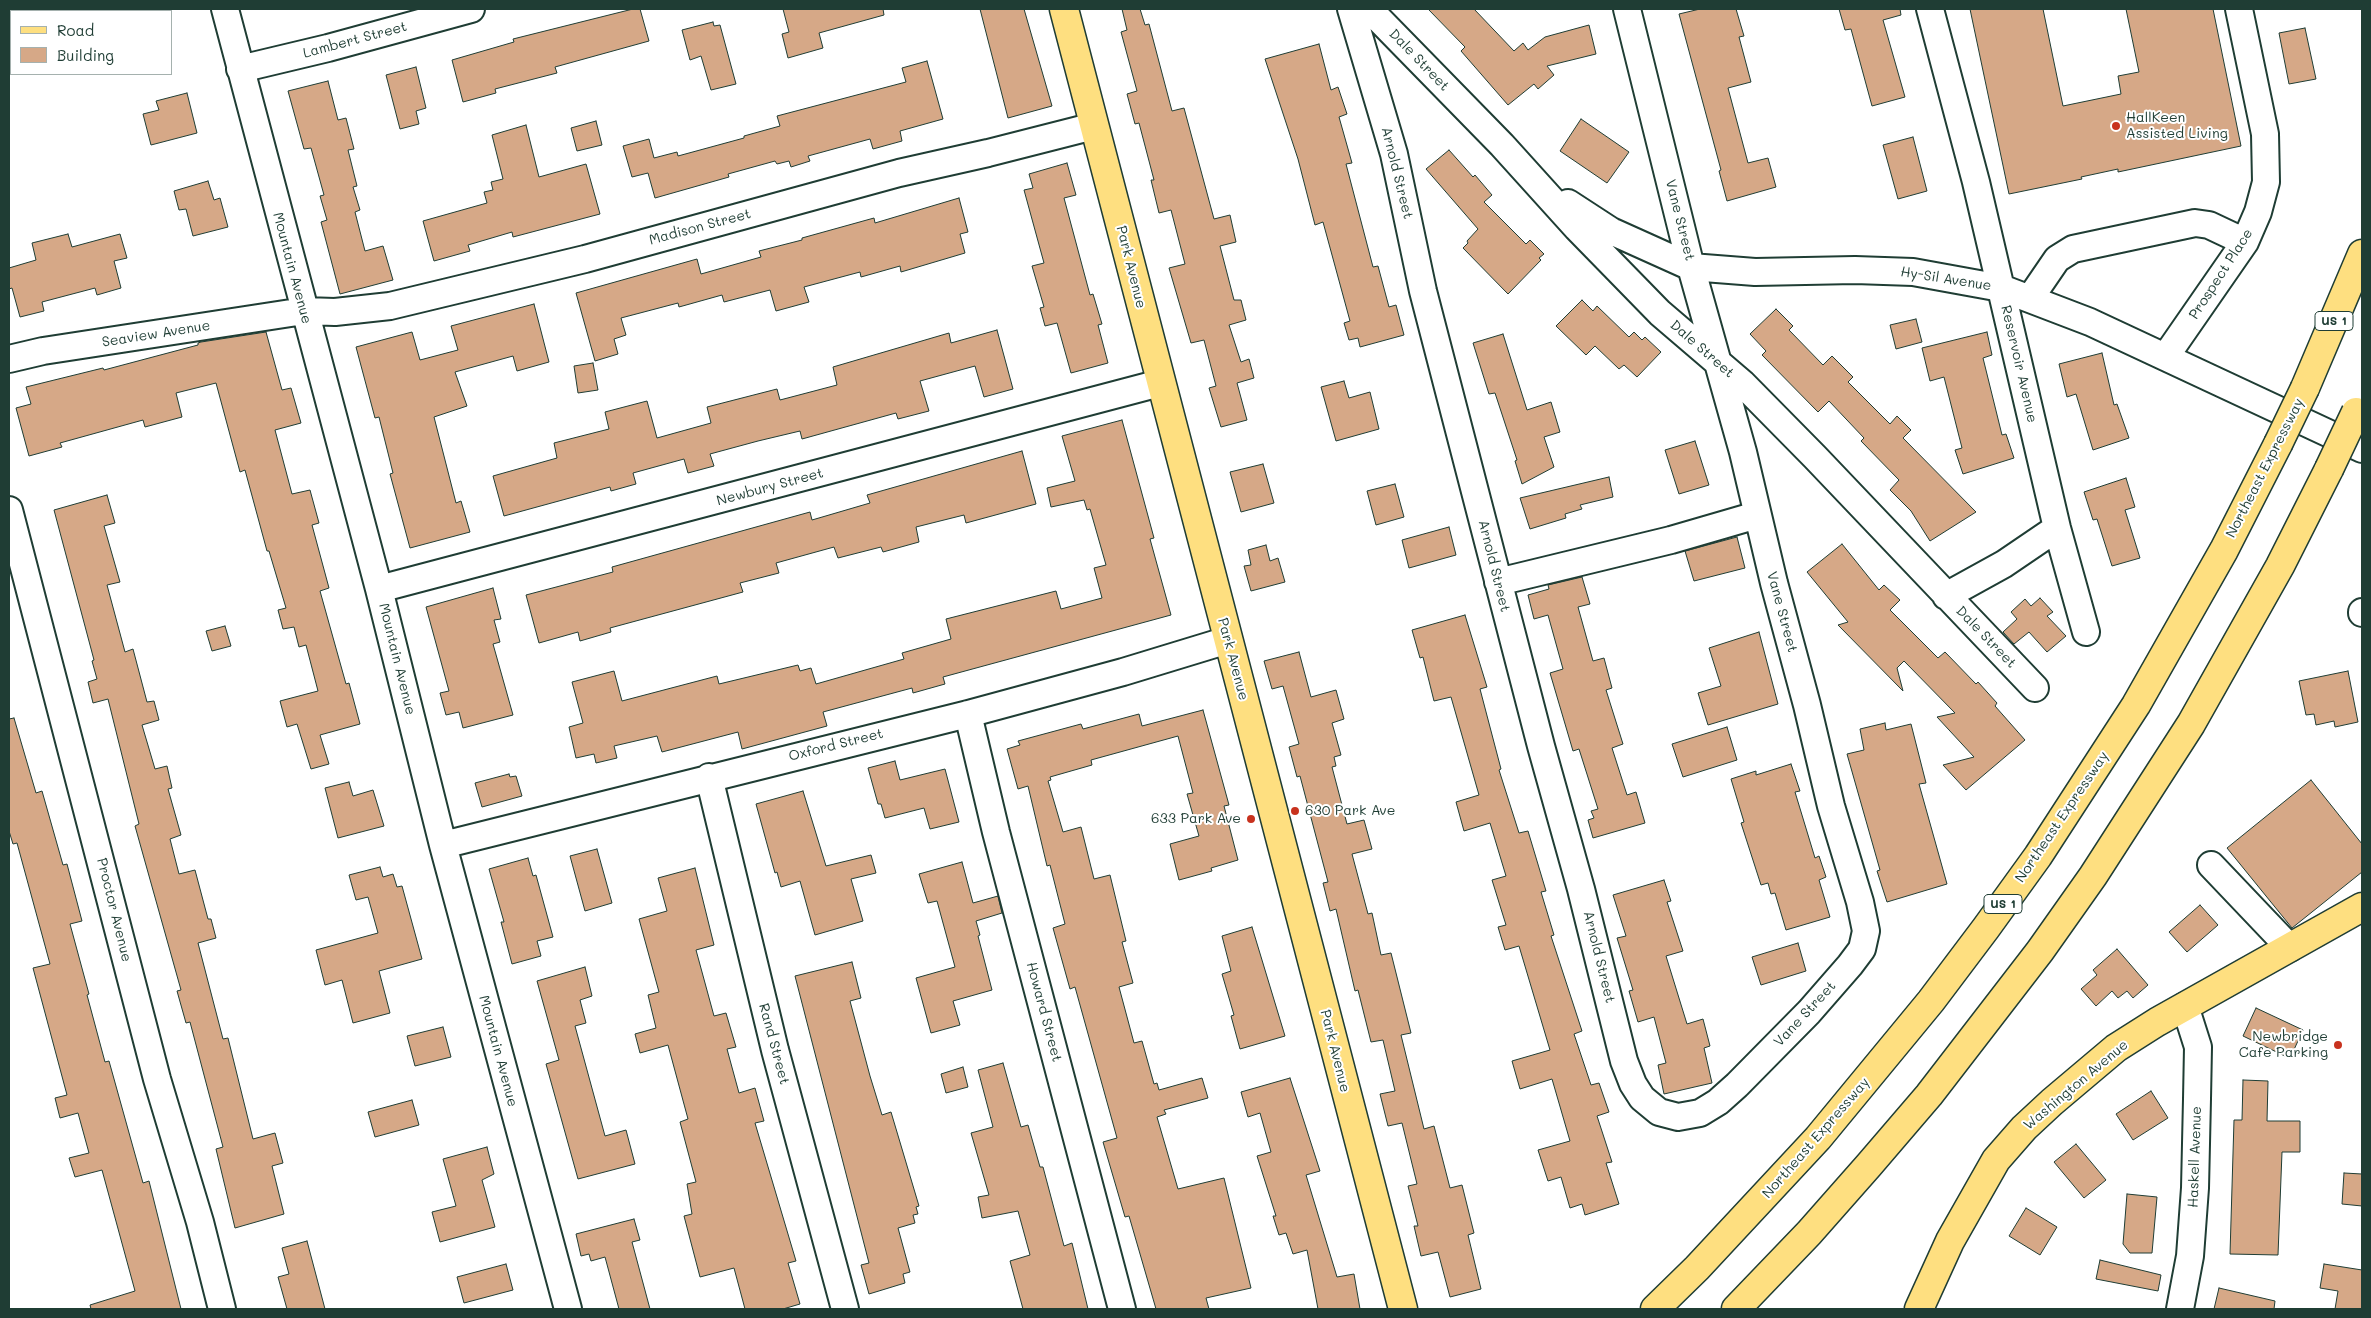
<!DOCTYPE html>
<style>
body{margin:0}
#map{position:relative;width:2371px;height:1318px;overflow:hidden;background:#fff;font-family:Mali,sans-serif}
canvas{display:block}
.frame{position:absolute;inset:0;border:10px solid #1f3d34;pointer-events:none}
.legend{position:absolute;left:10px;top:10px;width:162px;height:65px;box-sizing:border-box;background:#fff;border:1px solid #a5b1ae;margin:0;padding:6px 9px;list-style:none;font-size:15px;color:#1f3d34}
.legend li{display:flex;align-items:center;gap:10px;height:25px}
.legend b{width:25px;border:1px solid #a5b1ae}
</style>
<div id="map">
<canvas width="2371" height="1318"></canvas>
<div class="frame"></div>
<ul class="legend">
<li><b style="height:6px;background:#fedf80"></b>Road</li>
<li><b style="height:14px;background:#d6a887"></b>Building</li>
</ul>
</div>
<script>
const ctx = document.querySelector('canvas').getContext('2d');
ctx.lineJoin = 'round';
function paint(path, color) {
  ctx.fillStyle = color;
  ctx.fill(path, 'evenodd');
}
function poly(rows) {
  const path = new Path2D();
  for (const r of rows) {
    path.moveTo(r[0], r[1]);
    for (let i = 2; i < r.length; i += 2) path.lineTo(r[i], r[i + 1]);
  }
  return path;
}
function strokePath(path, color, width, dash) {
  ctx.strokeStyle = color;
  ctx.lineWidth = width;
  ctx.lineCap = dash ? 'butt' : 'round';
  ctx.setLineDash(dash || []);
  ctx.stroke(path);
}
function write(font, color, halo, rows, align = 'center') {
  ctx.font = font + ' Mali,sans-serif';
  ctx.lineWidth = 4;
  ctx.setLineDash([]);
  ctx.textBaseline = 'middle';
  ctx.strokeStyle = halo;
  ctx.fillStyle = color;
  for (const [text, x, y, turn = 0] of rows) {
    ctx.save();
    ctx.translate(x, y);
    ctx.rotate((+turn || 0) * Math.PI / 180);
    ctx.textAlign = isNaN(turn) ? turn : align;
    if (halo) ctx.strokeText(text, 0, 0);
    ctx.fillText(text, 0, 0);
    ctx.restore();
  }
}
const building = poly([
 [633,9,640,9,649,41,555,67,557,73,495,89,496,93,463,102,452,60,514,42,513,39,633,9],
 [783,9,883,9,884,15,819,33,823,48,788,58,782,34,789,32,783,9],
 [980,9,1024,9,1052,106,1008,118,980,9],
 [1122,9,1140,9,1145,25,1149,24,1172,111,1184,108,1214,219,1230,215,1236,242,1220,246,1234,300,1241,300,1246,320,1229,325,1241,362,1249,359,1254,378,1237,383,1247,420,1221,427,1209,388,1216,386,1204,340,1191,343,1169,268,1185,264,1171,210,1159,213,1151,180,1154,180,1139,123,1135,124,1127,94,1137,91,1121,32,1127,30,1122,9],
 [1428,9,1474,9,1514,51,1523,43,1528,50,1545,37,1589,25,1596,54,1547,66,1554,75,1538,89,1534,84,1508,105,1461,51,1465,47,1428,9],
 [1700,9,1736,9,1744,36,1739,37,1751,82,1728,88,1748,163,1768,158,1776,187,1727,201,1719,171,1721,170,1679,14,1700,9],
 [1839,9,1900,9,1901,15,1883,20,1905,97,1872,106,1851,29,1845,30,1839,9],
 [1970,9,2043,9,2063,106,2121,94,2118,76,2139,72,2126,9,2213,9,2241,146,2118,172,2118,169,2081,177,2082,179,2009,194,1970,9],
 [713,22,714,26,720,25,736,84,711,90,701,56,690,60,682,30,713,22],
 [2305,28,2316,79,2289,84,2279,33,2305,28],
 [1319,44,1331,90,1338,87,1347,114,1339,117,1352,163,1346,164,1373,267,1378,266,1389,307,1396,305,1404,335,1360,347,1358,338,1349,340,1344,323,1350,321,1323,222,1315,225,1298,159,1265,59,1319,44],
 [927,61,943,119,900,131,902,141,873,149,870,139,808,156,810,161,791,167,789,161,777,164,775,161,728,174,729,177,655,198,648,173,632,177,623,146,649,139,654,158,677,152,678,156,744,138,744,136,780,126,777,116,906,82,902,68,927,61],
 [416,67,426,108,416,111,419,124,400,129,386,75,416,67],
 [328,81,338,120,346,118,354,149,348,150,357,186,353,187,360,210,355,212,365,251,383,246,393,280,340,294,321,222,327,220,320,196,324,195,311,148,304,149,288,91,328,81],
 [187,93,197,133,151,145,143,114,159,110,156,101,187,93],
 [1581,119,1629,152,1607,183,1560,151,1581,119],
 [596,121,602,145,577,151,571,128,596,121],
 [526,125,539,177,586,164,600,214,513,237,512,232,468,245,470,251,434,261,423,221,487,203,484,192,493,190,491,182,503,179,492,135,526,125],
 [1913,137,1927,191,1898,199,1883,145,1913,137],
 [1449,150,1473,177,1475,175,1492,195,1484,202,1526,244,1530,240,1544,254,1539,258,1541,260,1508,294,1463,248,1468,243,1467,241,1478,229,1426,169,1449,150],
 [1067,163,1076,195,1064,198,1090,295,1093,294,1102,324,1098,325,1108,363,1071,373,1057,323,1045,326,1040,308,1044,307,1032,266,1044,263,1024,190,1033,188,1029,174,1067,163],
 [208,181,214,200,220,198,228,227,193,236,186,209,179,210,174,191,208,181],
 [959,198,968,232,960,234,965,253,901,272,900,266,861,277,860,272,804,287,809,302,776,311,770,290,724,302,722,295,679,307,678,303,621,318,626,335,614,339,618,354,595,361,576,293,697,259,701,274,761,257,759,251,802,240,802,238,874,218,875,223,959,198],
 [68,234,72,247,120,234,127,258,114,261,121,288,97,295,95,288,42,302,44,311,20,317,12,288,9,289,9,268,36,260,32,243,68,234],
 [1582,300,1593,311,1597,306,1629,337,1634,332,1642,340,1645,337,1661,352,1637,377,1624,365,1619,369,1595,346,1586,355,1556,326,1582,300],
 [534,304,549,362,517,371,513,356,455,372,467,406,434,417,456,503,461,501,470,532,410,548,390,474,393,473,379,417,375,418,356,347,412,332,420,360,458,350,451,326,534,304],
 [1776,309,1793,326,1789,330,1823,365,1832,356,1853,377,1848,382,1890,424,1897,416,1911,430,1903,438,1976,512,1930,541,1911,511,1890,490,1899,480,1861,441,1864,438,1829,401,1818,412,1762,355,1766,351,1750,334,1776,309],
 [1916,319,1922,342,1896,349,1890,325,1916,319],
 [997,330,1013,389,984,397,975,366,920,381,929,411,898,419,896,413,802,439,800,431,758,441,710,454,714,466,688,473,684,459,633,473,636,484,611,491,610,487,504,516,493,476,557,458,554,443,609,429,605,412,647,401,657,438,711,423,707,407,777,389,780,400,837,385,833,367,949,333,951,343,997,330],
 [266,332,282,390,291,388,301,423,275,430,292,494,310,490,319,523,312,525,329,588,320,591,346,684,349,683,360,724,320,735,329,764,311,769,297,724,287,727,280,701,318,691,306,645,299,647,294,627,283,629,278,610,286,608,269,551,267,551,245,470,240,472,216,383,176,393,182,417,145,427,143,420,60,443,62,447,29,456,16,408,31,404,26,387,103,368,104,370,198,345,198,343,201,342,266,332],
 [1987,332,1992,355,1983,358,2002,435,2006,434,2014,458,1963,474,1955,450,1962,448,1944,377,1930,381,1922,348,1987,332],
 [1503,334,1527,410,1551,402,1560,432,1544,437,1554,467,1522,484,1515,461,1517,460,1495,393,1489,394,1473,343,1503,334],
 [2102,353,2114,405,2117,404,2129,438,2093,450,2076,394,2067,397,2059,364,2102,353],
 [593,363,598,390,578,393,574,366,593,363],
 [1344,381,1349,398,1370,392,1379,429,1336,441,1321,387,1344,381],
 [1122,420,1154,538,1150,539,1171,615,943,677,945,684,913,693,912,688,823,712,827,726,742,749,738,732,662,752,657,736,614,746,617,758,596,763,594,754,576,758,569,727,583,723,572,682,614,671,622,701,717,676,719,684,798,665,800,671,811,668,816,684,904,659,902,653,951,639,946,619,1056,591,1061,609,1102,598,1094,568,1106,565,1090,509,1087,510,1084,500,1051,507,1047,488,1075,481,1062,436,1122,420],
 [1695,441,1709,485,1679,494,1665,450,1695,441],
 [1022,451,1036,504,966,523,964,515,916,527,919,542,883,552,881,547,838,558,834,547,776,563,779,573,740,583,743,592,610,628,611,632,580,641,578,632,539,643,526,595,613,572,612,567,810,512,812,520,870,503,867,495,1022,451],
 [1263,464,1274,503,1241,512,1230,472,1263,464],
 [1609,477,1613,497,1580,505,1582,509,1565,514,1566,518,1530,529,1520,498,1609,477],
 [2126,478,2135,507,2125,510,2140,558,2112,566,2097,519,2093,520,2084,492,2126,478],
 [1395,484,1404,517,1376,525,1367,491,1395,484],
 [107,495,115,523,104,526,120,582,107,585,125,652,133,649,147,702,154,701,159,720,142,725,155,769,167,766,172,788,168,789,181,835,170,839,179,874,195,870,208,919,211,919,216,938,198,943,223,1039,228,1038,253,1139,275,1133,283,1163,272,1166,284,1214,235,1228,216,1149,223,1147,190,1022,186,1023,177,991,181,990,135,826,139,824,108,699,93,703,88,682,97,679,92,661,94,660,54,510,107,495],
 [1449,527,1456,555,1409,568,1402,540,1449,527],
 [1737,537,1745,568,1694,581,1685,551,1737,537],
 [1842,544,1879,590,1884,585,1900,600,1890,610,1938,658,1945,652,1976,684,1978,682,1997,703,1995,706,2025,740,1966,790,1943,765,1974,757,1937,717,1955,713,1904,661,1897,668,1903,691,1838,625,1848,622,1807,572,1842,544],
 [1266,545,1270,561,1278,558,1285,582,1251,591,1244,566,1251,565,1248,550,1266,545],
 [1582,577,1590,604,1578,607,1593,661,1604,658,1612,688,1606,690,1623,744,1612,748,1627,795,1636,792,1645,823,1593,838,1588,820,1594,818,1591,811,1598,809,1579,749,1573,751,1550,673,1563,669,1548,615,1534,619,1528,595,1549,589,1548,585,1582,577],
 [493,588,501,619,494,620,500,642,493,644,513,715,463,728,459,712,446,715,440,693,449,691,426,607,493,588],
 [2040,598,2053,612,2047,616,2066,636,2047,652,2029,632,2014,644,2003,632,2017,619,2011,612,2025,599,2031,606,2040,598],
 [1465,615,1487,687,1480,689,1501,769,1499,770,1519,833,1528,831,1546,891,1541,892,1554,935,1551,936,1582,1031,1574,1034,1591,1085,1599,1083,1609,1112,1597,1116,1612,1162,1606,1163,1619,1204,1585,1215,1582,1204,1570,1208,1561,1177,1548,1181,1538,1150,1570,1141,1552,1079,1520,1089,1512,1061,1550,1050,1519,946,1505,950,1498,927,1506,925,1492,880,1506,876,1490,823,1464,831,1456,802,1479,795,1451,697,1434,701,1423,657,1420,658,1412,630,1465,615],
 [225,626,231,646,212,651,206,631,225,626],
 [1759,632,1778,704,1708,725,1698,693,1721,686,1709,648,1759,632],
 [1299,652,1311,697,1336,690,1344,719,1332,723,1341,755,1334,757,1336,766,1332,767,1347,824,1364,820,1372,849,1352,854,1368,914,1372,913,1381,955,1391,953,1411,1033,1401,1035,1424,1129,1434,1126,1450,1188,1462,1185,1474,1233,1468,1235,1481,1289,1450,1297,1438,1252,1421,1256,1414,1226,1418,1226,1408,1186,1417,1184,1402,1123,1388,1126,1380,1094,1395,1091,1383,1040,1371,1042,1358,990,1355,991,1336,909,1330,911,1323,883,1328,882,1300,776,1297,777,1289,747,1299,744,1283,686,1272,689,1264,661,1299,652],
 [2348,671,2358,722,2335,727,2334,721,2316,725,2314,714,2306,715,2299,681,2348,671],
 [1203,710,1229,805,1224,806,1238,860,1211,868,1212,871,1179,880,1170,844,1199,836,1187,794,1193,793,1178,736,1091,760,1092,765,1050,777,1051,780,1048,781,1063,832,1081,827,1094,879,1110,875,1126,941,1122,942,1133,983,1119,987,1134,1043,1142,1041,1154,1084,1157,1083,1159,1090,1202,1078,1208,1098,1164,1110,1166,1114,1157,1117,1178,1189,1224,1178,1251,1288,1206,1298,1209,1309,1156,1309,1129,1216,1125,1217,1103,1142,1117,1138,1075,987,1070,989,1053,928,1065,924,1050,865,1047,866,1028,786,1018,789,1007,749,1020,745,1018,741,1081,724,1083,729,1139,714,1142,726,1203,710],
 [14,718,36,793,42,791,63,865,67,864,82,921,70,924,89,994,87,995,105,1062,109,1061,143,1183,149,1181,181,1309,91,1309,90,1305,135,1291,102,1170,75,1177,69,1158,89,1153,78,1113,60,1118,55,1098,67,1095,33,968,50,964,17,843,13,844,9,831,9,719,14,718],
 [1885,723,1886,730,1911,724,1926,783,1919,784,1947,884,1887,902,1877,871,1880,870,1847,754,1864,750,1860,729,1885,723],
 [1727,727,1737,760,1683,777,1672,744,1727,727],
 [895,761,900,780,945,769,959,822,930,829,924,808,885,818,881,804,878,804,868,768,895,761],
 [1791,764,1800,791,1795,792,1815,858,1819,856,1826,877,1819,880,1830,917,1786,930,1775,893,1771,894,1768,883,1761,885,1741,823,1744,822,1731,779,1756,771,1756,775,1791,764],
 [509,774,510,777,516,776,522,796,482,807,475,783,509,774],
 [2311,780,2362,844,2362,872,2292,928,2227,848,2311,780],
 [349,782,353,796,373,790,384,826,338,838,325,788,349,782],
 [803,791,826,866,871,855,876,873,851,879,863,921,815,935,800,881,781,887,777,872,775,873,756,804,803,791],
 [597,849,612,903,585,911,570,856,597,849],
 [528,858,533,876,536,875,553,937,537,941,541,956,512,964,501,922,504,922,489,869,528,858],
 [962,862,973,903,998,896,1002,913,976,921,980,935,978,936,992,990,953,1001,960,1025,931,1033,916,978,955,967,937,901,928,903,919,874,962,862],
 [380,867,383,877,393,874,397,887,402,886,422,959,379,971,390,1013,353,1023,342,980,325,985,316,950,378,933,368,897,356,900,349,875,380,867],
 [695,868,714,945,696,950,714,1016,726,1013,736,1047,727,1049,739,1093,755,1088,764,1121,755,1123,796,1261,788,1263,800,1304,783,1309,745,1309,734,1268,700,1277,684,1216,692,1214,687,1184,696,1182,680,1122,688,1119,668,1045,640,1053,635,1034,656,1028,648,995,659,992,639,919,667,911,658,878,695,868],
 [1664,880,1671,901,1667,902,1683,951,1666,956,1687,1024,1703,1019,1710,1046,1704,1048,1712,1083,1664,1094,1658,1065,1666,1063,1654,1017,1638,1022,1629,991,1633,990,1617,938,1626,936,1613,895,1664,880],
 [2200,905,2218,925,2187,952,2169,932,2200,905],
 [1252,927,1285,1036,1240,1049,1231,1016,1234,1015,1222,974,1231,971,1222,936,1252,927],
 [1798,943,1806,971,1761,985,1752,957,1798,943],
 [2117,949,2148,985,2133,998,2127,991,2118,998,2112,991,2096,1006,2081,989,2097,975,2093,970,2117,949],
 [852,962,861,998,850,1001,870,1076,882,1115,891,1112,919,1206,916,1207,918,1214,913,1215,915,1223,898,1228,910,1272,903,1274,905,1283,869,1294,861,1265,869,1263,795,976,852,962],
 [585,967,592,996,580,1000,586,1023,575,1026,605,1136,626,1130,635,1164,578,1179,546,1064,559,1060,537,981,585,967],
 [2256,1008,2303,1030,2292,1054,2289,1053,2287,1057,2243,1036,2256,1008],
 [443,1027,451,1057,415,1066,407,1036,443,1027],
 [1003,1063,1021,1127,1028,1125,1040,1167,1043,1167,1064,1246,1072,1243,1088,1309,1023,1309,1010,1261,1030,1255,1018,1211,982,1218,978,1197,989,1195,971,1133,993,1127,978,1070,1003,1063],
 [963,1067,968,1087,946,1093,941,1074,963,1067],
 [1290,1078,1320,1171,1306,1175,1337,1277,1354,1274,1360,1309,1318,1309,1307,1250,1293,1254,1286,1233,1279,1235,1273,1216,1276,1216,1257,1156,1271,1152,1260,1113,1248,1117,1241,1092,1290,1078],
 [2243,1080,2268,1081,2267,1121,2300,1121,2300,1152,2282,1152,2278,1255,2230,1254,2234,1120,2242,1120,2243,1080],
 [2151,1091,2168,1118,2133,1140,2116,1114,2151,1091],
 [412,1100,419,1125,375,1137,368,1112,412,1100],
 [2076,1144,2106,1180,2084,1198,2054,1162,2076,1144],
 [487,1147,494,1174,482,1180,495,1227,440,1242,432,1212,456,1206,443,1159,487,1147],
 [2344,1173,2362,1174,2362,1206,2342,1204,2344,1173],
 [2127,1194,2157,1197,2152,1253,2130,1253,2123,1244,2127,1194],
 [2026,1208,2057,1227,2040,1255,2009,1236,2026,1208],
 [634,1219,640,1240,632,1242,650,1309,619,1309,605,1257,591,1261,589,1254,581,1256,576,1234,634,1219],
 [307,1241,325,1309,287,1309,278,1277,289,1274,282,1248,307,1241],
 [2100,1260,2161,1275,2158,1291,2096,1279,2100,1260],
 [506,1264,513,1290,464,1303,457,1277,506,1264],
 [2324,1264,2362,1270,2362,1309,2335,1309,2338,1291,2320,1288,2324,1264],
 [2219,1288,2275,1301,2274,1309,2214,1309,2219,1288]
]);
paint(building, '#d6a887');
strokePath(building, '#1f3d34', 1);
const minor = poly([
 [225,9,379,589,443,845,568,1309],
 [1351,9,1394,154,1423,291,1541,746,1581,889,1624,1061,1633,1084,1642,1098,1659,1112,1678,1117,1700,1113,1718,1102,1737,1085,1809,1012,1850,965,1862,949,1866,931,1860,902,1831,806,1807,705,1774,583,1743,452,1691,267,1627,9],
 [1369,9,1502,145,1577,228,1660,313,1743,384,1815,457,2035,688],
 [1930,9,1976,182,2057,528,2086,632],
 [240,69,328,48,471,9],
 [1568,203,1611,231,1691,267,1755,272,1855,270,1913,272,2001,288,2090,322,2362,449],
 [2031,297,2057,259,2073,249,2195,223,2209,225,2245,242],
 [2166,356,2245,242,2258,212,2266,182,2265,134,2239,9],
 [9,359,43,351,304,311,335,312,390,306,585,259,899,173,988,153,1094,126],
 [9,510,157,1079,200,1222,222,1309],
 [1498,582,1671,540,1757,515],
 [379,589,1160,383],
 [1946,596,2004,564,2057,528],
 [2362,612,2362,613],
 [968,714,996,832,1122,1309],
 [709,777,775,1050,845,1309],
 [443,845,968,714,1123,672,1228,640],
 [2211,865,2290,948],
 [2180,1309,2190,1256,2195,1188,2197,1099,2198,1047,2185,1006]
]);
const major = poly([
 [1064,9,1403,1309],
 [1919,1309,1950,1241,1996,1160,2024,1128,2052,1102,2116,1048,2157,1022,2362,907]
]);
const highway = poly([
 [2305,388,2362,254],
 [1655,1309,1697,1268,1818,1138,1931,1001,1986,928,2038,856,2136,705,2224,550,2278,444],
 [1736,1309,1809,1233,1869,1165,1929,1095,2040,951,2093,876,2191,724,2280,566,2329,469]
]);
strokePath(minor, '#1f3d34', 30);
strokePath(major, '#1f3d34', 31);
strokePath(highway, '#1f3d34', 31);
strokePath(minor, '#fff', 26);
strokePath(major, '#fedf80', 28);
strokePath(highway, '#fedf80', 28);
const highwayBridge = poly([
 [2278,444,2305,388],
 [2329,469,2356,412]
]);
strokePath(highwayBridge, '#1f3d34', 31, []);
strokePath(highwayBridge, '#fedf80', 28);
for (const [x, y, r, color] of [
 [2116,126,5,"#c8321e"],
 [1295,811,5,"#c8321e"],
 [1251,819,5,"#c8321e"],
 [2338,1045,5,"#c8321e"]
]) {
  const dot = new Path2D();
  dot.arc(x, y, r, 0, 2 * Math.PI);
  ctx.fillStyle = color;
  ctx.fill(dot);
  strokePath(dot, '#fff', 2);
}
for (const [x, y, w] of [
 [2334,321,38],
 [2003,904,38]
]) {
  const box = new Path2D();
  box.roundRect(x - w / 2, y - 9.5, w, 19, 4);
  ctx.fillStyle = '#fff';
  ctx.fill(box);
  strokePath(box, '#1f3d34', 1);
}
write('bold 12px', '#1f3d34', null, [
 ["US 1",2334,321],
 ["US 1",2003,904]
]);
write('14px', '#1f3d34', '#fff', [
 ["Lambert Street",355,40,-15],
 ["Dale Street",1419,60,46],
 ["Arnold Street",1397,173,76],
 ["Vane Street",1680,220,76],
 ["Madison Street",700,227,-15],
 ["Park Avenue",1131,267,76],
 ["Mountain Avenue",292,268,75],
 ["Prospect Place",2221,274,-57],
 ["Hy-Sil Avenue",1946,279,9],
 ["Seaview Avenue",156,334,-9],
 ["Dale Street",1702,349,41],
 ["Reservoir Avenue",2019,364,77],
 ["Northeast Expressway",2265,468,-63],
 ["Newbury Street",770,487,-15],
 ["Arnold Street",1494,566,76],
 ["Vane Street",1782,612,75],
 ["Dale Street",1986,637,46],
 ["Mountain Avenue",397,659,76],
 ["Park Avenue",1233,659,75],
 ["Oxford Street",836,745,-14],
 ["Northeast Expressway",2062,817,-56],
 ["Proctor Avenue",114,910,76],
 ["Arnold Street",1599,957,76],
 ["Howard Street",1044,1012,75],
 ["Vane Street",1805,1014,-47],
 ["Rand Street",774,1044,75],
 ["Mountain Avenue",498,1051,75],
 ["Park Avenue",1335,1051,76],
 ["Washington Avenue",2076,1085,-40],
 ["Northeast Expressway",1816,1138,-49],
 ["Haskell Avenue",2195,1157,-88]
]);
write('14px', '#1f3d34', '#fff', [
 ["HallKeen",2126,118],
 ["Assisted Living",2126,134],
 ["630 Park Ave",1305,811],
 ["633 Park Ave",1241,819,"right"],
 ["Newbridge",2328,1037,"right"],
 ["Cafe Parking",2328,1053,"right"]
], 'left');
</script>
